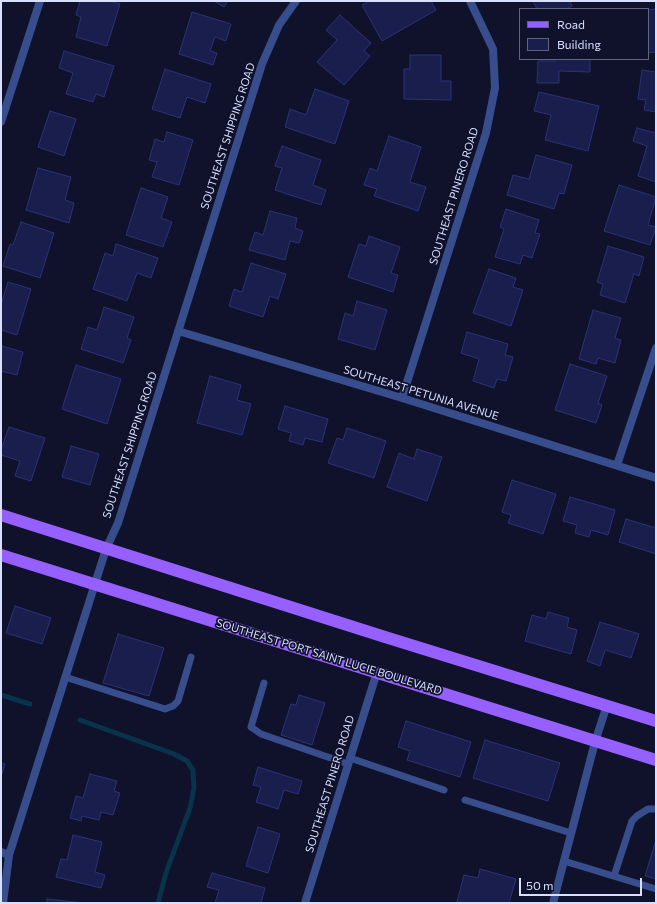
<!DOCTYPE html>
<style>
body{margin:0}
#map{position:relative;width:657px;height:904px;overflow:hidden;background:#0f122a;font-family:Commissioner,sans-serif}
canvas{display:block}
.frame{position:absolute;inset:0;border:2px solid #d8dfff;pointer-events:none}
.legend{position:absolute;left:519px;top:8px;width:130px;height:52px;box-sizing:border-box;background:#0f122a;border:1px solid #5f647f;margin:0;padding:5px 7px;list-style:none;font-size:12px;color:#d8dfff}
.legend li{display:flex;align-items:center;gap:8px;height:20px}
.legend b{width:20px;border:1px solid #5f647f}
.scale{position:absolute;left:519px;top:878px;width:123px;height:18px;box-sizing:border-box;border:2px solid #d8dfff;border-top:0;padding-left:5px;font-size:12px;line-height:14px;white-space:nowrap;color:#d8dfff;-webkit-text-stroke:3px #0f122a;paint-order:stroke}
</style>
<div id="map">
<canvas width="657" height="904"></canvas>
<div class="frame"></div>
<ul class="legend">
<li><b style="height:5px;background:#965fff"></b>Road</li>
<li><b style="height:11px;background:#1a1e4c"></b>Building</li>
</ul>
<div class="scale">50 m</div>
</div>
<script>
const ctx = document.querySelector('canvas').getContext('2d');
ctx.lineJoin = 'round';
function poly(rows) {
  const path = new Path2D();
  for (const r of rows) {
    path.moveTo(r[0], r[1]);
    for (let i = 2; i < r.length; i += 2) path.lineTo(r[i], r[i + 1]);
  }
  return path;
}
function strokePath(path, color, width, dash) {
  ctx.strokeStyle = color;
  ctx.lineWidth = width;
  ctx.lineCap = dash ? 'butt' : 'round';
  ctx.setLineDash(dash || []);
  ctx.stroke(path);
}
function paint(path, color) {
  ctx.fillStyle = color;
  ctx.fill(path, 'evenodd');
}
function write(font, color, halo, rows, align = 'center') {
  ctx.font = font + ' Commissioner,sans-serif';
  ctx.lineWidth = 3.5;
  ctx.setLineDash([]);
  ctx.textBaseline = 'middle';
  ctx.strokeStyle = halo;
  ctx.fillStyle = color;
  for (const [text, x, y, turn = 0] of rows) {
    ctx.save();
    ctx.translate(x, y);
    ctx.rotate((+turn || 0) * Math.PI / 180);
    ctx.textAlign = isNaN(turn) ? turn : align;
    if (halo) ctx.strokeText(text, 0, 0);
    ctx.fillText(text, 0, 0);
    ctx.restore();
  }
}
strokePath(poly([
 [1,695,30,704],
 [80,720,174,754,187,761,193,770,194,788,190,808,166,873,158,903]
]), '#08334a', 5);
const building = poly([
 [80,1,110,1,120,4,107,46,76,37,81,17,76,15,80,1],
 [214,1,228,1,224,7,214,1],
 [370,1,431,1,436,10,382,41,362,5,370,1],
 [533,1,570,1,572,6,566,9,537,9,533,1],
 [656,9,656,52,648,53,648,10,656,9],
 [192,12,231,24,226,41,215,37,210,51,217,53,213,65,179,54,192,12],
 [340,15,371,43,364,51,370,56,344,85,317,62,337,40,326,30,340,15],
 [64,51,114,66,104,97,96,94,93,102,66,94,73,73,59,68,64,51],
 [410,55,441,55,441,81,451,81,451,100,404,99,404,69,410,69,410,55],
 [555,59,590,59,590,72,559,71,559,83,537,83,538,61,555,61,555,59],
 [165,69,211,84,205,103,187,97,180,118,152,109,165,69],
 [642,70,656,72,656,112,644,110,646,100,638,99,642,70],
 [315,89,349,101,335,144,285,127,290,109,306,115,315,89],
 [539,92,599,106,588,151,545,140,551,115,534,111,539,92],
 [50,111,76,119,64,156,38,147,50,111],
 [637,128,656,133,656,182,638,176,647,146,633,141,637,128],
 [167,132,193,140,179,185,152,177,157,162,149,160,155,139,164,142,167,132],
 [389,136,421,147,410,182,426,187,418,211,374,196,377,189,364,185,370,168,377,171,389,136],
 [282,146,321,160,313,185,326,190,321,205,275,190,282,168,275,166,282,146],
 [536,155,572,165,564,194,559,193,554,209,507,195,513,175,529,179,536,155],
 [38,168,71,177,65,200,74,203,69,223,26,210,38,168],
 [619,185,656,197,648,225,656,227,650,245,604,231,619,185],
 [141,188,168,197,161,218,172,222,163,247,126,235,141,188],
 [506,209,539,220,535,233,540,234,532,258,523,255,520,264,495,257,504,229,500,227,506,209],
 [270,211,297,218,295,228,303,231,299,243,290,241,285,260,249,250,255,232,263,235,270,211],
 [21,222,54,233,40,278,3,266,10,244,13,245,21,222],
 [369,236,400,247,391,273,398,275,393,292,348,277,359,244,366,246,369,236],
 [116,244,158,258,151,278,137,273,127,301,93,289,105,253,113,256,116,244],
 [608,246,644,257,639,276,634,274,625,303,600,295,603,284,597,282,608,246],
 [251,263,286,274,278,299,270,296,263,317,229,306,234,289,242,292,251,263],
 [489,269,516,278,513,287,523,290,511,326,473,313,489,269],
 [8,282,31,289,17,335,1,330,1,305,8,282],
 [357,301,387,310,375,350,338,339,345,313,353,316,357,301],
 [104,307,134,317,127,338,131,340,123,363,81,349,88,327,97,330,104,307],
 [593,310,621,318,615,338,621,340,615,363,598,358,596,364,579,359,593,310],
 [467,332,508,344,505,355,513,357,506,381,497,379,494,388,473,381,479,359,461,353,467,332],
 [2,346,23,352,17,375,1,371,2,346],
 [570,364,607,376,598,403,602,405,596,423,555,410,570,364],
 [76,365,121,379,107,424,62,409,76,365],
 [210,376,241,385,237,400,251,404,242,435,197,423,210,376],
 [285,406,328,419,322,442,305,438,303,445,289,441,291,433,278,429,285,406],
 [9,427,45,438,31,481,15,476,20,461,1,455,1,450,9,427],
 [347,428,386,441,374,478,328,463,337,438,343,440,347,428],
 [71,446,99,454,90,485,62,477,71,446],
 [417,449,442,457,427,501,387,487,399,453,414,459,417,449],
 [512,480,556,494,543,534,508,523,511,515,502,512,512,480],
 [570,497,615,510,608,535,591,530,589,537,575,533,577,525,563,521,570,497],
 [626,519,656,528,656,554,619,542,626,519],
 [15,606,51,618,42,644,6,633,15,606],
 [548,612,569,618,567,627,577,630,571,654,525,641,532,615,546,619,548,612],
 [600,622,639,634,631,658,605,650,600,666,587,661,600,622],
 [118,634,164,648,149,696,103,683,118,634],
 [299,695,325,703,312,745,281,735,291,704,296,705,299,695],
 [406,721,471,742,460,777,407,760,410,751,398,747,406,721],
 [485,740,560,763,548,801,473,778,485,740],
 [1,763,5,764,1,777,1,763],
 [258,767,302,781,298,794,284,790,278,809,256,802,261,787,253,785,258,767],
 [90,774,117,781,114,791,120,793,113,815,101,812,99,820,82,816,81,821,70,818,76,796,83,798,90,774],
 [258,827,280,834,268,873,246,866,258,827],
 [73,835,102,842,95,872,105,875,101,888,56,877,61,859,67,860,73,835],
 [656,840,656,879,645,876,656,840],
 [480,869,516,879,509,903,462,903,457,902,464,875,478,878,480,869],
 [212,873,265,888,261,903,215,903,219,890,207,887,212,873],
 [47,899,84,903,47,903,47,899]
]);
paint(building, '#1a1e4c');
strokePath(building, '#2b3279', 1);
strokePath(poly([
 [65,677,165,709,173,706,178,701,191,657],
 [264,683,251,727,261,734,348,764],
 [350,758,444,790],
 [465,800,571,833],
 [564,861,656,889],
 [614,876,632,821,637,816,648,809,656,809]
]), '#384d8b', 7);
strokePath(poly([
 [1,122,40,1],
 [178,331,402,398,656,478],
 [402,398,486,133,495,88,493,49,470,1],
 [617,465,656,348],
 [1,852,9,855],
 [3,903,9,855,106,549,118,523,262,64,279,25,296,1],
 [305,903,377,672],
 [553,903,595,742,607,705]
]), '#384d8b', 8);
strokePath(poly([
 [1,515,385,637,656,721],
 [1,555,656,760]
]), '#965fff', 12);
write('11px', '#d8dfff', '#0f122a', [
 ["SOUTHEAST SHIPPING ROAD",228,136,-72],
 ["SOUTHEAST PINERO ROAD",454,196,-73],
 ["SOUTHEAST PETUNIA AVENUE",421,393,17],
 ["SOUTHEAST SHIPPING ROAD",130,445,-72],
 ["SOUTHEAST PORT SAINT LUCIE BOULEVARD",329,657,17],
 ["SOUTHEAST PINERO ROAD",330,784,-73]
]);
</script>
